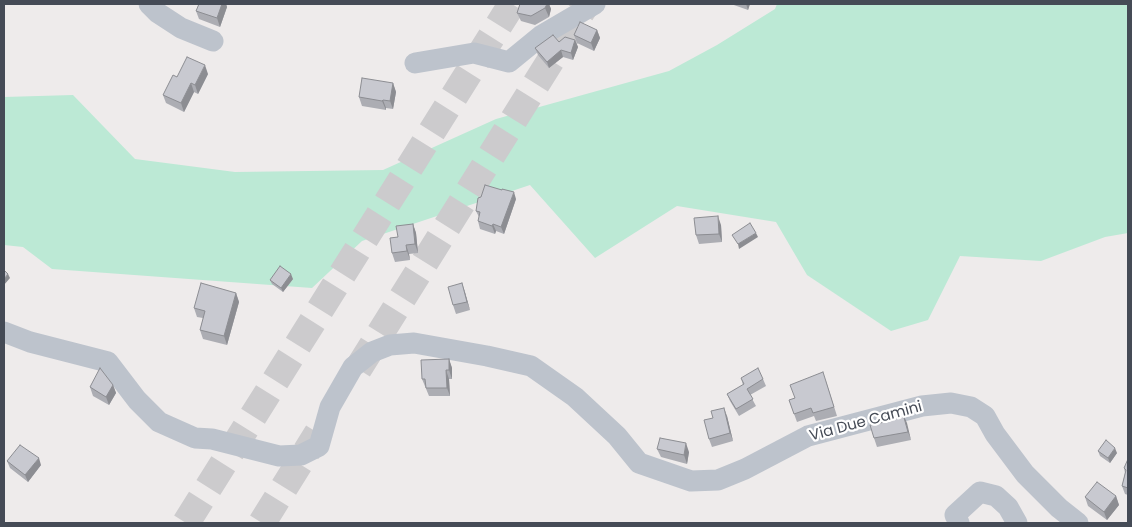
<!DOCTYPE html>
<style>
body{margin:0}
#map{position:relative;width:1132px;height:527px;overflow:hidden;background:#eeebeb;font-family:Poppins,sans-serif}
canvas{display:block}
.frame{position:absolute;inset:0;border:5px solid #454b56;pointer-events:none}
</style>
<div id="map">
<canvas width="1132" height="527"></canvas>
<div class="frame"></div>
</div>
<script>
const ctx = document.querySelector('canvas').getContext('2d');
ctx.lineJoin = 'round';
function paint(path, color) {
  ctx.fillStyle = color;
  ctx.fill(path, 'evenodd');
}
function poly(rows) {
  const path = new Path2D();
  for (const r of rows) {
    path.moveTo(r[0], r[1]);
    for (let i = 2; i < r.length; i += 2) path.lineTo(r[i], r[i + 1]);
  }
  return path;
}
function strokePath(path, color, width, dash) {
  ctx.strokeStyle = color;
  ctx.lineWidth = width;
  ctx.lineCap = dash ? 'butt' : 'round';
  ctx.setLineDash(dash || []);
  ctx.stroke(path);
}
function write(font, color, halo, rows, align = 'center') {
  ctx.font = font + ' Poppins,sans-serif';
  ctx.lineWidth = 4.5;
  ctx.setLineDash([]);
  ctx.textBaseline = 'middle';
  ctx.strokeStyle = halo;
  ctx.fillStyle = color;
  for (const [text, x, y, turn = 0] of rows) {
    ctx.save();
    ctx.translate(x, y);
    ctx.rotate((+turn || 0) * Math.PI / 180);
    ctx.textAlign = isNaN(turn) ? turn : align;
    if (halo) ctx.strokeText(text, 0, 0);
    ctx.fillText(text, 0, 0);
    ctx.restore();
  }
}
paint(poly([
 [777,4,1128,4,1128,233,1105,237,1041,261,960,256,928,320,891,331,807,275,776,222,677,206,595,258,530,185,362,241,312,288,52,269,23,247,4,245,4,97,73,95,135,159,235,172,383,170,496,119,669,71,717,45,775,9]
]), '#bce9d5');
strokePath(poly([
 [358,369,586,4],
 [186,523,512,4],
 [262,523,318,433]
]), '#cccbcd', 28, [28, 14]);
strokePath(poly([
 [149,4,158,13,181,28,213,41],
 [415,63,474,53,509,62,542,35,595,4],
 [4,332,30,342,108,362,137,400,159,422,195,438,212,439,279,456,301,455,319,446,330,407,353,367,372,352,390,345,414,343,487,356,531,366,575,397,617,436,639,463,691,481,718,480,745,469,808,436,922,406,951,403,971,407,985,416,995,434,1025,474,1059,508,1078,523],
 [959,523,955,515,980,492,996,496,1008,507,1017,523]
]), '#bdc3cc', 21);
paint(poly([
 [199,4,226,4,227,7,220,27,199,19,196,11],
 [520,4,549,4,551,9,549,17,535,25,521,21,517,13],
 [731,4,750,4,748,10],
 [597,30,600,38,594,51,577,43,574,35],
 [575,40,578,47,573,60,563,57,549,68,538,55,535,48,559,42],
 [208,74,198,94,194,92,184,112,166,103,163,95,177,77],
 [393,83,396,92,393,109,386,108,386,110,362,106,359,97],
 [516,199,504,234,496,231,495,234,480,229,478,221,479,217,476,211],
 [413,224,416,233,418,253,409,254,410,260,395,262,392,253,398,237],
 [721,225,722,242,699,244,696,235],
 [293,279,283,292,272,284,270,280],
 [462,283,470,310,456,314,453,305],
 [236,293,239,302,227,345,203,339,200,330,203,318,197,317,194,308],
 [449,359,452,368,452,379,449,379,450,396,429,396,422,379],
 [741,378,763,379,766,386,750,395,756,406,739,416,730,401,727,394,743,385],
 [826,381,837,416,816,421,814,416,797,422,789,400,795,398],
 [113,385,116,393,109,405,93,396,90,387],
 [903,414,911,440,877,447,874,438,885,422],
 [727,416,733,441,712,447,709,439],
 [657,449,689,452,687,464,661,457],
 [1098,451,1117,453,1110,463,1100,456],
 [1128,459,1128,495,1125,494,1122,486,1125,473,1124,468],
 [7,461,41,465,28,482,10,468],
 [1116,496,1119,505,1107,520,1088,506,1085,497]
]), '#acadb3');
paint(poly([
 [222,4,226,4,227,7,220,27,217,18],
 [547,4,549,4,551,9,549,17,545,8],
 [746,4,750,4,748,10],
 [597,30,600,38,594,51,591,43],
 [575,40,578,47,573,60,571,53],
 [561,50,563,57,549,68,547,62],
 [205,65,208,74,198,94,195,85],
 [191,83,194,92,184,112,181,103],
 [393,83,396,92,393,109,390,101],
 [383,100,386,108,386,110,382,101],
 [514,192,516,199,504,234,501,227],
 [718,216,721,225,722,242,719,234],
 [413,224,416,233,418,253,415,244],
 [493,224,496,231,495,234,492,226],
 [756,233,758,237,739,249,738,244],
 [406,245,409,254,410,260,407,251],
 [8,274,10,278,4,285,4,279],
 [291,274,293,279,283,292,281,288],
 [462,283,465,292,470,310,467,302],
 [236,293,239,302,227,345,224,336],
 [449,359,452,368,452,379,449,370],
 [446,370,449,379,450,396,447,388],
 [113,385,116,393,109,405,106,397],
 [724,408,727,416,733,441,730,433],
 [903,414,907,423,911,440,908,432],
 [686,443,689,452,687,464,684,455],
 [1115,448,1117,453,1110,463,1108,458],
 [39,458,41,465,28,482,25,475],
 [1116,496,1119,505,1107,520,1104,512]
]), '#8c8d92');
const building = poly([
 [199,4,222,4,217,18,196,11,199,4],
 [520,4,547,4,545,8,531,16,517,13,520,4],
 [580,22,597,30,591,43,574,35,580,22],
 [553,35,559,42,565,37,575,40,571,53,561,50,547,62,535,48,553,35],
 [187,57,205,65,195,85,191,83,181,103,163,95,173,75,177,77,187,57],
 [362,78,393,83,390,101,383,100,382,101,359,97,362,78],
 [485,185,502,190,502,189,514,192,501,227,493,224,492,226,478,221,480,212,476,211,478,198,481,197,485,185],
 [718,216,719,234,696,235,694,218,718,216],
 [750,223,756,233,738,244,732,235,750,223],
 [413,224,415,244,406,245,407,251,392,253,390,238,398,237,396,226,413,224],
 [280,266,291,274,281,288,270,280,280,266],
 [4,270,8,274,4,279,4,270],
 [201,283,236,293,224,336,200,330,205,311,194,308,201,283],
 [462,283,467,302,453,305,448,287,462,283],
 [449,359,449,370,446,370,447,388,426,388,425,379,422,379,421,360,449,359],
 [100,368,113,385,106,397,90,387,100,368],
 [758,368,763,379,747,389,753,399,736,409,727,394,744,384,741,378,758,368],
 [823,372,834,407,813,413,811,408,794,414,789,400,795,398,790,385,823,372],
 [724,408,730,433,709,439,704,420,713,418,711,411,724,408],
 [903,414,908,432,874,438,870,425,885,422,885,419,903,414],
 [660,438,686,443,684,455,657,449,660,438],
 [1106,440,1115,448,1108,458,1098,451,1106,440],
 [20,445,39,458,25,475,7,461,20,445],
 [1128,459,1128,488,1122,486,1126,470,1124,468,1128,459],
 [1097,482,1116,496,1104,512,1085,497,1097,482]
]);
paint(building, '#c8c9d0');
strokePath(building, '#8c8d92', 1);
write('15px', '#454b56', '#fff', [
 ["Via Due Camini",866,422,-15]
]);
</script>
